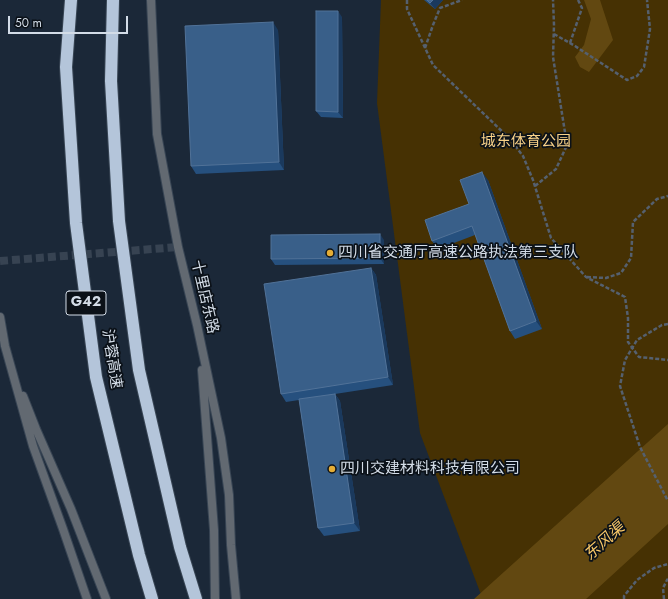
<!DOCTYPE html>
<meta charset="utf-8">
<style>
body{margin:0}
#map{position:relative;width:668px;height:599px;overflow:hidden;background:#1b2838;font-family:Jost,sans-serif}
canvas{display:block}
.scale{position:absolute;left:8px;top:16px;width:120px;height:18px;box-sizing:border-box;border:2px solid #d3dce7;border-top:0;padding-left:5px;font-size:12px;line-height:14px;white-space:nowrap;color:#d3dce7;-webkit-text-stroke:3px #0b1118;paint-order:stroke}
</style>
<div id="map">
<canvas width="668" height="599"></canvas>
<div class="scale">50 m</div>
</div>
<script>
const ctx = document.querySelector('canvas').getContext('2d');
ctx.lineJoin = 'round';
function paint(path, color) {
  ctx.fillStyle = color;
  ctx.fill(path, 'evenodd');
}
function poly(rows) {
  const path = new Path2D();
  for (const r of rows) {
    path.moveTo(r[0], r[1]);
    for (let i = 2; i < r.length; i += 2) path.lineTo(r[i], r[i + 1]);
  }
  return path;
}
function strokePath(path, color, width, dash) {
  ctx.strokeStyle = color;
  ctx.lineWidth = width;
  ctx.lineCap = dash ? 'butt' : 'round';
  ctx.setLineDash(dash || []);
  ctx.stroke(path);
}
function write(font, color, halo, rows, align = 'center') {
  ctx.font = font + ' Jost,"Noto Sans SC",sans-serif';
  ctx.lineWidth = 3.5;
  ctx.setLineDash([]);
  ctx.textBaseline = 'middle';
  ctx.strokeStyle = halo;
  ctx.fillStyle = color;
  for (const [text, x, y, turn = 0] of rows) {
    ctx.save();
    ctx.translate(x, y);
    ctx.rotate((+turn || 0) * Math.PI / 180);
    ctx.textAlign = isNaN(turn) ? turn : align;
    if (halo) ctx.strokeText(text, 0, 0);
    ctx.fillText(text, 0, 0);
    ctx.restore();
  }
}
paint(poly([
 [381,0,668,0,668,599,485,599,480,592,420,433,377,103]
]), '#463103');
paint(poly([
 [584,0,600,0,613,40,589,72,580,67,575,57,584,45,591,19],
 [668,424,668,524,586,599,474,599]
]), '#624811');
strokePath(poly([
 [0,261,178,247]
]), '#374352', 8, [8, 4]);
const tertiary = poly([
 [151,0,157,134,178,247,197,325,221,438,229,495,231,545,236,599],
 [0,317,5,346,33,446,63,529,87,599],
 [202,370,214,530,215,599],
 [23,396,36,429,71,509,106,599]
]);
const motorway = poly([
 [71,0,66,67,76,223,96,377,139,555,152,599],
 [113,0,111,81,119,221,139,370,180,547,196,599]
]);
strokePath(tertiary, '#384554', 10);
strokePath(motorway, '#384554', 14);
strokePath(poly([
 [407,0,407,9,433,65,510,139,523,156,533,180,551,238,586,277,625,297,628,318,628,342,639,357,668,360],
 [554,34,575,46,627,80,637,76,644,67,650,29,647,0],
 [570,43,582,8,578,0],
 [425,48,433,25,440,8,462,0],
 [535,186,556,169,567,145,553,57,554,25,553,0],
 [587,277,606,278,621,273,631,258,633,222,657,199,668,196],
 [624,599,624,596,637,580,654,568,668,564],
 [664,599,663,588,667,580,668,579]
]), '#55606f', 2.5, [4, 2]);
strokePath(tertiary, '#626971', 8);
strokePath(motorway, '#b4c5da', 12);
strokePath(poly([
 [668,324,662,325,637,340,625,360,620,386,640,447,668,501]
]), '#55606f', 2.5, [4, 2]);
paint(poly([
 [424,0,443,0,435,9],
 [342,17,343,118,321,117,316,111],
 [278,30,284,170,196,174,191,166],
 [488,180,542,329,515,339,510,331,475,235,438,249,432,241,469,204],
 [384,240,384,264,275,265,271,259],
 [371,268,376,275,393,385,335,394,340,401,360,531,324,536,318,528,299,400,286,402,281,394]
]), '#26507e');
paint(poly([
 [433,0,443,0,435,9,430,3],
 [338,11,342,17,343,118,338,112],
 [273,22,278,30,284,170,279,162],
 [482,172,488,180,542,329,536,321],
 [380,234,384,240,384,264,380,258],
 [371,268,376,275,393,385,388,377],
 [335,394,340,401,360,531,354,523]
]), '#1a395d');
const building = poly([
 [427,0,433,0,430,3,427,0],
 [316,11,338,11,338,112,316,111,316,11],
 [273,22,279,162,191,166,185,26,273,22],
 [482,172,536,321,510,331,472,226,432,241,425,220,469,204,460,180,482,172],
 [380,234,380,258,271,259,271,235,380,234],
 [371,268,388,377,281,394,264,284,371,268],
 [335,394,354,523,318,528,299,399,335,394]
]);
paint(building, '#395f89');
strokePath(building, '#517298', 1);
for (const [x, y, r, color] of [
 [330,253,4,"#e5ad35"],
 [332,469,4,"#e5ad35"]
]) {
  const dot = new Path2D();
  dot.arc(x, y, r, 0, 2 * Math.PI);
  ctx.fillStyle = color;
  ctx.fill(dot);
  strokePath(dot, '#0b1118', 1.5);
}
for (const [x, y, w] of [
 [86,303,40]
]) {
  const box = new Path2D();
  box.roundRect(x - w / 2, y - 12, w, 24, 3);
  ctx.fillStyle = '#0b1118';
  ctx.fill(box);
  strokePath(box, '#d3dce7', 1);
}
write('bold 14px', '#d3dce7', null, [
 ["G42",86,303]
]);
write('15px', '#f8d188', '#0b1118', [
 ["城东体育公园",526,142]
]);
write('15px', '#d3dce7', '#0b1118', [
 ["四川省交通厅高速公路执法第三支队",338,253],
 ["四川交建材料科技有限公司",340,469]
], 'left');
write('15px', '#d3dce7', '#0b1118', [
 ["十里店东路",204,297,77],
 ["沪蓉高速",111,359,81]
]);
write('italic 16px', '#f9c868', '#0b1118', [
 ["东风渠",605,542,-42]
]);
</script>
